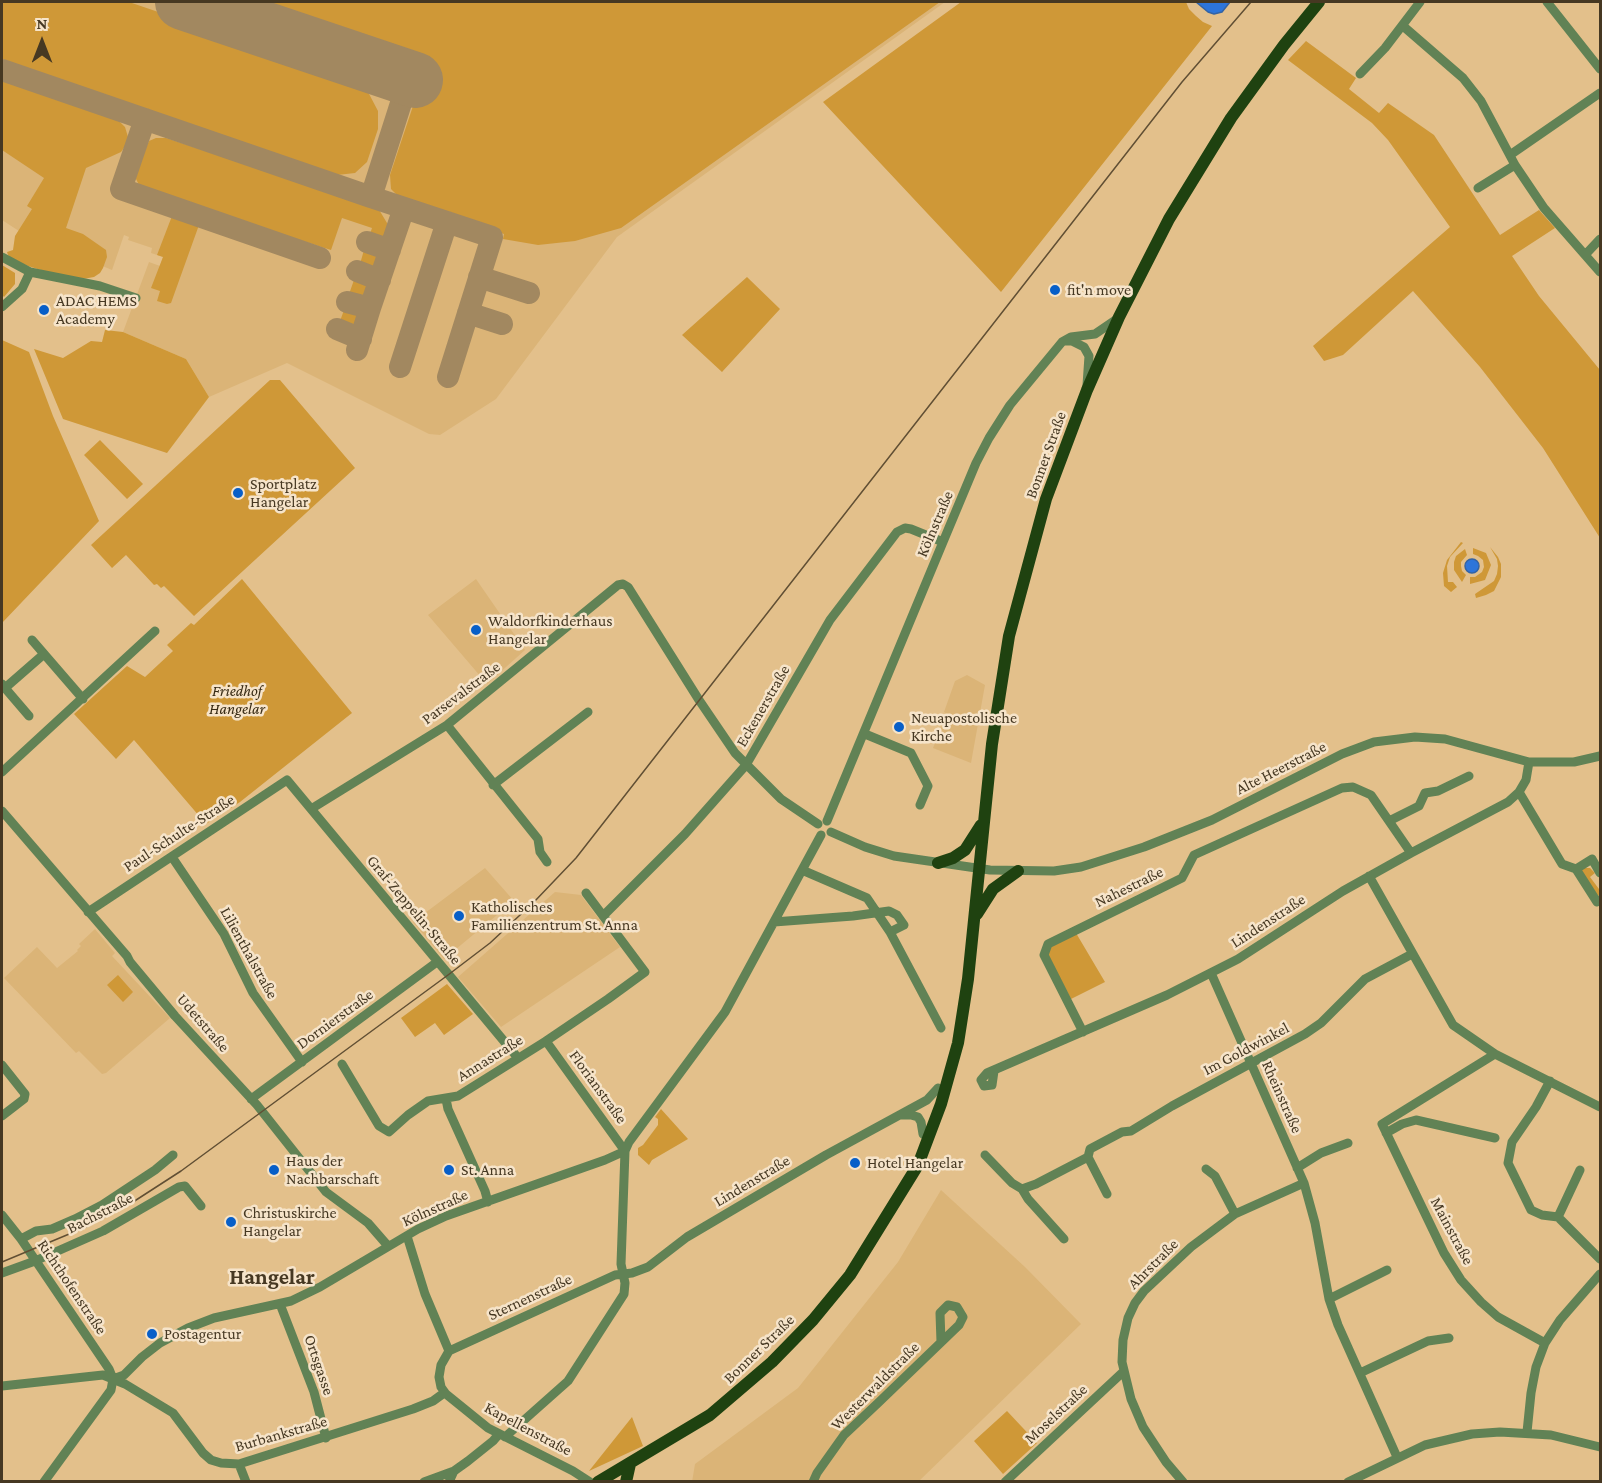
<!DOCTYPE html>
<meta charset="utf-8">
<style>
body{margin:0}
#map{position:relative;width:1602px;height:1483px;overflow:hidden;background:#e3c08b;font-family:"Crimson Pro",serif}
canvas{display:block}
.frame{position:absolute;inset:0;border:3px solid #463822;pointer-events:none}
.north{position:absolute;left:12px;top:12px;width:60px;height:60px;-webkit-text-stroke:4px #f6e4ca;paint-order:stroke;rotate:0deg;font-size:16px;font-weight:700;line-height:24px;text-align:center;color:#463822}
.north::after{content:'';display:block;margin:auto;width:21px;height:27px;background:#463822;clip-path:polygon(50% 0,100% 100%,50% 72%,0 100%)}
</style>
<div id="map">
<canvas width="1602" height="1483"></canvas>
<div class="frame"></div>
<div class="north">N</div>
</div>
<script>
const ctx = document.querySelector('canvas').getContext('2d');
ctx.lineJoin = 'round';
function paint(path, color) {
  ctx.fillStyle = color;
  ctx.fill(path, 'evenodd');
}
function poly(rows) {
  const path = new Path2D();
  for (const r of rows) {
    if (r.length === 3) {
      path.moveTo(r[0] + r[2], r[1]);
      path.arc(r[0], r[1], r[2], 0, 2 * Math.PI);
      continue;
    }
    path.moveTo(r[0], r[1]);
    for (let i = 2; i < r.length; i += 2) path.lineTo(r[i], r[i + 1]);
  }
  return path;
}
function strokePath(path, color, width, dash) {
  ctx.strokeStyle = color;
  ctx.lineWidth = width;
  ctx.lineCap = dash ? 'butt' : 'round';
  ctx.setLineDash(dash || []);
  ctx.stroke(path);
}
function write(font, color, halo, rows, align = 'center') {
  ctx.font = font + ' "Crimson Pro",serif';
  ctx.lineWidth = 5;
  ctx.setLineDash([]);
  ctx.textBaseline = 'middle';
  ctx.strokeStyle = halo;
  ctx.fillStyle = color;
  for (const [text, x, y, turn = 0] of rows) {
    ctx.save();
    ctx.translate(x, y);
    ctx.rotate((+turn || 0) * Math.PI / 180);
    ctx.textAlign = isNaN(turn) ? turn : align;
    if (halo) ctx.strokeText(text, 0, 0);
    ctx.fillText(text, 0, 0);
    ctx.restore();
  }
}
paint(poly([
 [2,2,945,2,617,237,496,399,440,435,429,434,287,363,209,397,186,359,123,332,149,262,160,266,163,257,151,253,152,248,128,240,129,237,124,235,112,270,19,231,2,220],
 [476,579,525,650,487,684,428,615],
 [967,675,985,685,971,763,933,748,947,714,944,712,955,681],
 [485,868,514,901,444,959,413,922],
 [555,892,581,895,620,947,501,1027,458,977],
 [95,929,115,953,112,956,170,1018,106,1073,102,1074,79,1051,76,1053,4,978,37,947,57,968,78,951,77,950,81,946,79,944],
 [941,1190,1025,1267,1081,1324,919,1481,692,1482,695,1464,798,1388,898,1262]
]), '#dbb477');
paint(poly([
 [2,2,129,2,354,79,368,92,378,111,378,129,367,162,355,173,337,175,2,59],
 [243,2,940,2,621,228,575,241,538,245,503,239,504,234,400,198,391,189,390,175,427,64],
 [961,2,1186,2,1189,9,1196,16,1203,22,1212,26,1001,292,823,102],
 [1306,41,1356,78,1349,89,1379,113,1388,103,1434,135,1500,235,1539,210,1555,228,1512,256,1539,296,1600,370,1600,538,1543,448,1480,367,1413,291,1343,355,1324,361,1313,346,1450,227,1388,140,1372,123,1288,60],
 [2,80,119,121,125,127,128,137,126,145,121,152,86,168,66,228,83,234,106,250,107,257,103,268,100,273,94,277,83,279,44,271,28,266,11,259,8,255,7,252,13,250,15,236,32,209,27,206,44,178,2,150],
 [156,138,166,138,378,208,390,228,385,244,374,240,370,234,372,228,342,218,331,250,146,191,140,187,136,179,136,171,149,141],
 [172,216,199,225,171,303,167,304,157,301,160,291,151,288,163,257,157,255],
 [364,250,371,250,381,255,374,274,362,268,360,264],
 [2,265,15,273,15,284,4,297,2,295],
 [359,277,370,281,364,304,348,297,354,280],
 [747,277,780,309,722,372,682,335],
 [348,308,361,314,354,333,341,327,339,324,344,310],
 [105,330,123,332,186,359,209,397,167,453,63,419,34,349,63,358,91,341,102,342],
 [2,340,29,352,53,416,99,521,2,623],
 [270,380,280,380,355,468,194,616,164,586,161,588,157,584,154,585,126,555,112,568,91,545],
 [100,440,143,484,127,499,84,455],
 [1461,542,1463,543,1450,557,1447,566,1448,582,1453,582,1457,587,1451,592,1444,586,1443,573,1447,560],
 [1490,547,1498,557,1501,564,1501,577,1494,591,1486,595,1476,598,1475,594,1494,581,1497,574,1498,566,1497,559],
 [1473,548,1486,553,1491,565,1485,580,1470,584,1470,577,1475,577,1482,572,1484,567,1483,560,1478,556,1473,554],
 [1465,549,1467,555,1461,562,1461,566,1462,571,1466,575,1462,582,1454,570,1454,562,1456,556],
 [242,579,352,713,240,802,206,824,134,740,116,759,74,714,127,666,145,677,173,651,167,645,191,623,194,625],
 [1585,868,1590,868,1595,873,1590,877,1599,889,1600,889,1600,896,1596,895,1579,870],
 [1076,933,1105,982,1071,999,1047,954,1050,945],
 [118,975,133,992,123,1002,107,985],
 [447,984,473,1014,444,1035,435,1023,415,1037,401,1018],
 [661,1109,688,1139,652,1160,649,1165,638,1155,638,1148,643,1145,658,1125,658,1119,655,1117],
 [1007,1411,1037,1443,1003,1474,974,1441],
 [632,1417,643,1446,589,1471]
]), '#cf9837');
const water = poly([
 [1196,2,1230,2,1222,12,1214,14,1208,12,1196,2],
 [1472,566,7]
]);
paint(water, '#2d75da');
strokePath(water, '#3463a3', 1.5);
strokePath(poly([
 [2,70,371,197,409,78],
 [145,119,121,189,320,258],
 [371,197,492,237,448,377],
 [367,242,390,250],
 [357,271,380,280],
 [479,277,529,293],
 [347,302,370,308],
 [468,313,502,324],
 [337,329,361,339],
 [357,350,370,308,404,208],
 [400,367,447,222]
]), '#a28860', 22);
strokePath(poly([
 [183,2,415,80]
]), '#a28860', 56);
strokePath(poly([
 [1547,2,1600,69],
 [1403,26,1463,78,1481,101,1515,165,1544,208,1600,272],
 [1360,74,1385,48,1420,2],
 [1510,155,1600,93],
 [1478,188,1515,165],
 [1585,255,1600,239],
 [2,257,30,272,100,286,136,298],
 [2,307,22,289,30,272],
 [1067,341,1072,341,1084,347,1089,356,1087,385],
 [32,640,83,699],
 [2,684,5,688,44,654],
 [5,688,29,716],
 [447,725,538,839,540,852,547,862],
 [865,734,911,753,928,786,920,805],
 [2,772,155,631],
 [493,785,588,712],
 [1519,792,1562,864,1576,869,1597,902,1600,900],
 [311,809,447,725,618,585,623,584,628,587,699,700,735,753,781,799,818,824],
 [2,811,127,956,130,962,175,1016,257,1105,326,1192,368,1223,388,1246],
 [827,821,943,542,976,463,989,438,1010,405,1062,342,1071,337,1095,334,1117,319],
 [1389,821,1419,806,1425,793,1438,791,1469,776],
 [831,832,865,847,894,856,990,870,1054,871,1081,867,1144,847,1212,820,1342,754,1374,742,1415,737,1445,739,1529,762,1574,762,1600,756],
 [172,857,224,934,253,993,302,1062],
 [1576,869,1592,859,1600,873],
 [802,870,867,898,890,932,941,1028],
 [1369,876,1453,1025,1495,1054,1600,1107],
 [88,912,287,780,518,1058],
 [603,916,685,834,746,765,830,620,897,532,905,528,911,529,943,542],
 [774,922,853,916,889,911,897,915,904,925,890,932],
 [1211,973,1304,1183,1315,1223,1329,1299,1338,1325,1397,1457],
 [1083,1032,1044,955,1048,944,1182,878,1194,855,1342,788,1353,787,1371,795,1411,853],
 [546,1041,625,1151],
 [1495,1054,1382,1124,1444,1253,1461,1280,1481,1302,1498,1317,1545,1343],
 [342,1064,379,1126,389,1132,408,1115,428,1101,458,1096,546,1041,608,999,645,972,586,893],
 [2,1065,25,1094,24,1099,2,1116],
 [994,1071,992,1085,984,1086,981,1080,987,1073,1167,995,1238,959,1343,891,1411,853,1508,802,1519,792,1526,780,1529,762],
 [1550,1081,1536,1107,1512,1142,1508,1163,1531,1210,1542,1215,1558,1217,1600,1259],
 [251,1099,437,962],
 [446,1099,448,1109,485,1191,488,1202],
 [900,1115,911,1115,918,1117,921,1122,923,1134],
 [1386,1133,1402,1124,1416,1120,1495,1138],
 [985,1155,1012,1183,1022,1189],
 [1088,1157,1107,1194],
 [1297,1168,1321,1153,1348,1143],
 [1206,1169,1215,1176,1235,1214],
 [2,1215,21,1239,109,1369,113,1379],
 [1558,1217,1580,1170],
 [407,1236,425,1294,449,1351],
 [21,1239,36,1231,52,1229,75,1219,102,1205,155,1170,173,1155],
 [1064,1239,1028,1199,1022,1189,1036,1184,1088,1157,1090,1149,1122,1132,1131,1131,1172,1106,1305,1034,1321,1023,1365,979,1412,954],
 [2,1273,35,1261,103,1231,179,1187,185,1186,201,1206],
 [1329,1299,1387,1270],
 [280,1304,314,1392,326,1438],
 [449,1351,615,1275,632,1273,648,1267,687,1237,826,1155,927,1100,938,1088],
 [449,1351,441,1365,439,1377,441,1387,446,1394,488,1428,573,1471,590,1482],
 [1360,1373,1428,1341,1449,1338],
 [113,1379,124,1375,142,1357,160,1343,188,1328,214,1318,291,1301,320,1287,418,1229,446,1216,605,1160,625,1151],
 [2,1386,103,1375,125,1384,173,1413,203,1453,211,1460,221,1463,239,1464,413,1409,433,1401,444,1393],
 [1527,1432,1531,1393,1536,1367,1545,1343,1560,1320,1600,1274],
 [505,1437,568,1381,624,1294,625,1283,621,1264,625,1151,629,1142,725,1012,821,835],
 [239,1464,246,1482],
 [44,1482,111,1390,113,1379],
 [424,1482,454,1471],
 [449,1482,454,1471,468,1461,493,1441,499,1434],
 [813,1482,817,1473,844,1435,878,1403,959,1325,963,1317,957,1307,948,1305,940,1313,941,1342],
 [1005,1482,1123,1372],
 [1183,1482,1166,1462,1143,1427,1131,1399,1122,1362,1123,1340,1128,1318,1135,1303,1144,1291,1191,1247,1235,1214,1304,1183],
 [1348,1482,1425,1445,1472,1434,1500,1432,1551,1435,1600,1447]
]), '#618255', 9);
strokePath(poly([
 [938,863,953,858,965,850,981,825],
 [977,914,993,889,1018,871],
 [598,1482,710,1415,772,1362,813,1320,850,1275,918,1165,941,1104,958,1043,968,979,992,744,1009,636,1046,499,1087,390,1119,317,1169,219,1231,118,1284,45,1319,2],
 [626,1482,630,1464]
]), '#1f4210', 12);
strokePath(poly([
 [2,1262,86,1227,133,1202,181,1171,448,975,490,943,534,902,576,858,1182,82,1251,2]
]), '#614f34', 1.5);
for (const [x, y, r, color] of [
 [1055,290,6,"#085fc8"],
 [44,310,6,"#085fc8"],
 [238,493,6,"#085fc8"],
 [476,630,6,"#085fc8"],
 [899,727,6,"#085fc8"],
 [459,916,6,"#085fc8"],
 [855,1163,6,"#085fc8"],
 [274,1170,6,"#085fc8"],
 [449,1170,6,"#085fc8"],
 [231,1222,6,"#085fc8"],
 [152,1334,6,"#085fc8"]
]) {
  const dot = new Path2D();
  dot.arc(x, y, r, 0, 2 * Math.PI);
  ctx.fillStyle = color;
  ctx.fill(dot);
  strokePath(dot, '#f6e4ca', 2);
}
write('16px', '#463822', '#f6e4ca', [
 ["fit'n move",1067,290],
 ["ADAC HEMS",56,301],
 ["Academy",56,319],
 ["Sportplatz",250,484],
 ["Hangelar",250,502],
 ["Waldorfkinderhaus",488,621],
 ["Hangelar",488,639],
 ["Neuapostolische",911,718],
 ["Kirche",911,736],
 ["Katholisches",471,907],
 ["Familienzentrum St. Anna",471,925],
 ["Haus der",286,1161],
 ["Nachbarschaft",286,1179],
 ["Hotel Hangelar",867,1163],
 ["St. Anna",461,1170],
 ["Christuskirche",243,1213],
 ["Hangelar",243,1231],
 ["Postagentur",164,1334]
], 'left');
write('16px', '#463822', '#f6e4ca', [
 ["Bonner Straße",1046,455,-70],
 ["Kölnstraße",935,524,-67],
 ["Parsevalstraße",461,693,-37],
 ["Eckenerstraße",763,706,-60],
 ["Alte Heerstraße",1281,768,-27],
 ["Paul-Schulte-Straße",179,833,-33],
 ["Nahestraße",1129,887,-26],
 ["Graf-Zeppelin-Straße",414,910,50],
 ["Lindenstraße",1268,921,-33],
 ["Lilienthalstraße",249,953,61],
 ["Dornierstraße",335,1019,-36],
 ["Udetstraße",203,1023,49],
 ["Im Goldwinkel",1246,1049,-28],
 ["Annastraße",490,1058,-32],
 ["Florianstraße",598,1087,54],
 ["Rheinstraße",1282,1097,66],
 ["Lindenstraße",752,1181,-31],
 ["Kölnstraße",435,1208,-24],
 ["Bachstraße",100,1213,-27],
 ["Mainstraße",1452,1231,62],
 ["Ahrstraße",1153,1264,-45],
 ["Richthofenstraße",72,1287,56],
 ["Sternenstraße",530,1297,-25],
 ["Bonner Straße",759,1349,-44],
 ["Ortsgasse",319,1365,71],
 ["Westerwaldstraße",875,1386,-45],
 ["Moselstraße",1056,1414,-43],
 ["Kapellenstraße",528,1429,28],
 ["Burbankstraße",281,1434,-16]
]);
write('italic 16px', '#372a14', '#f6e4ca', [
 ["Friedhof",237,691],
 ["Hangelar",237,709]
]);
write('bold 22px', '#463822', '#f6e4ca', [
 ["Hangelar",272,1277]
]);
</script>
